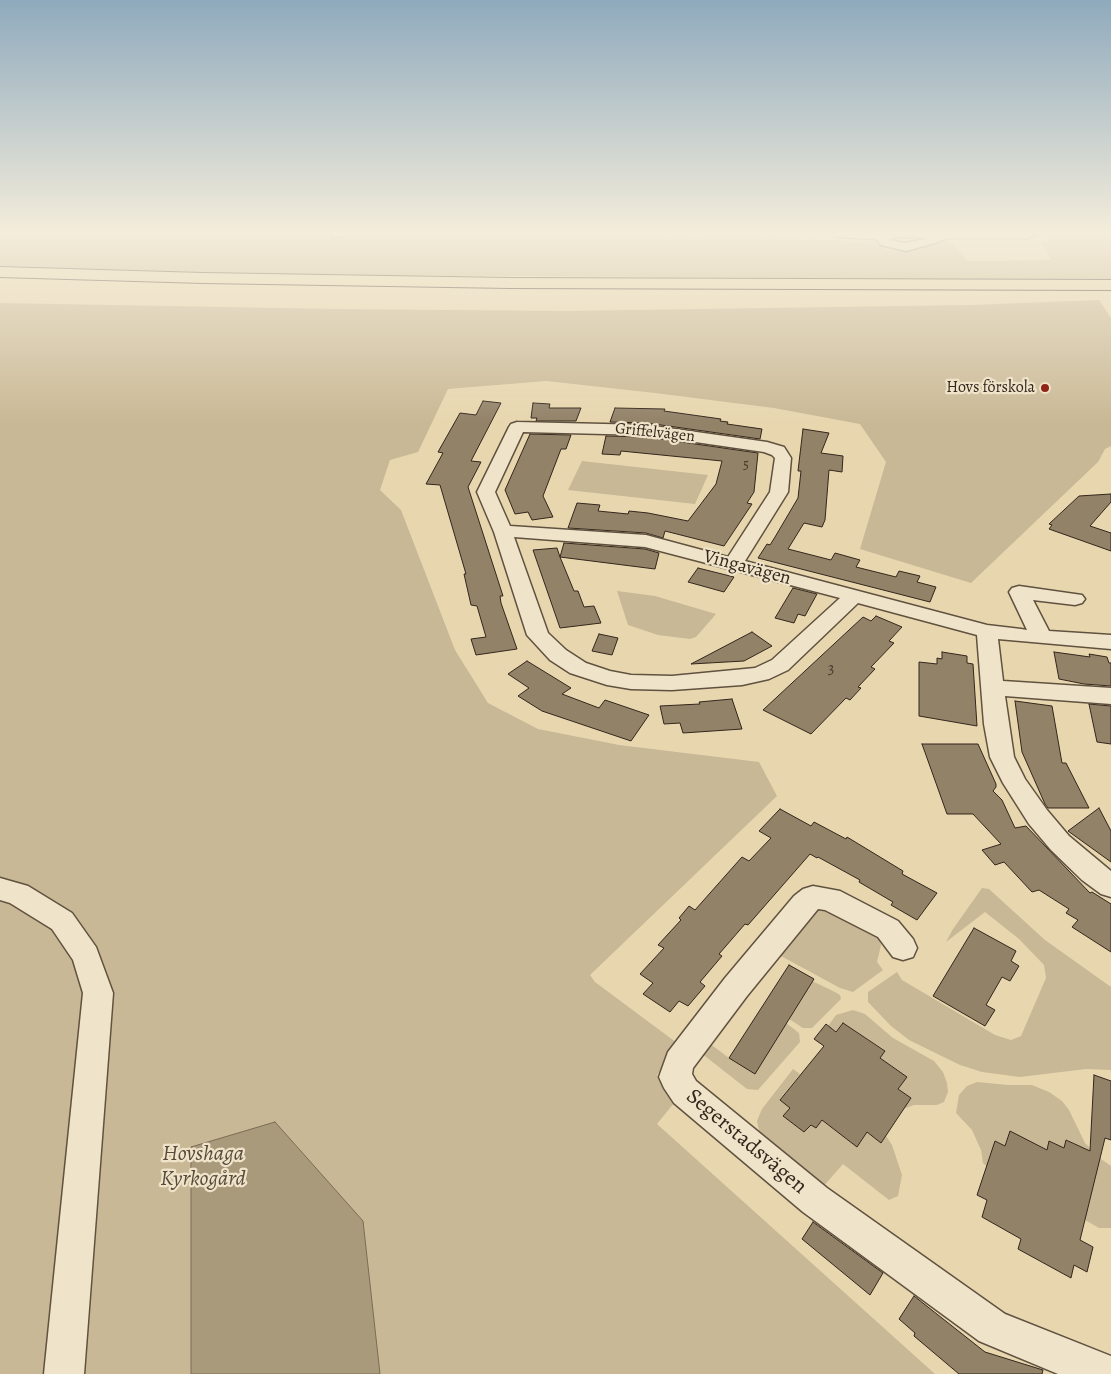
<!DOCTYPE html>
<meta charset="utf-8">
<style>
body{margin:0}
canvas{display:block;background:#e7d6ae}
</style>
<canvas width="1111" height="1374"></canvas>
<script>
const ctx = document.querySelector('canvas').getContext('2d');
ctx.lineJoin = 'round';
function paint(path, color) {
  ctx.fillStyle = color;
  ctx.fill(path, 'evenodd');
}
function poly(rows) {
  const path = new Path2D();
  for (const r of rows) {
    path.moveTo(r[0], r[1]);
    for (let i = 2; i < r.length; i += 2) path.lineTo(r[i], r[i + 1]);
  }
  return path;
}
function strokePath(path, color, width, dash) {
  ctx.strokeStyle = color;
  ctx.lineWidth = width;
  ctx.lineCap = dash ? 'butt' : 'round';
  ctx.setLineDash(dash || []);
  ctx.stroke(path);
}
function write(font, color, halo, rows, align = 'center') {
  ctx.font = font + ' Alegreya,serif';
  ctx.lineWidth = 4.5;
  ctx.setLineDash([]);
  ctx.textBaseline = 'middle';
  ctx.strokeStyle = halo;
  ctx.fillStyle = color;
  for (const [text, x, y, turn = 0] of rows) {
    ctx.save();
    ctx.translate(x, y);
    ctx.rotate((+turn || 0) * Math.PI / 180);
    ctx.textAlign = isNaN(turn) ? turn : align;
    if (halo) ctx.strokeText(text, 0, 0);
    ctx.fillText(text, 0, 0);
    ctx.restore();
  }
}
paint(poly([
 [0,231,353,239,466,236,607,236,630,239,835,240,876,244,888,250,918,250,944,241,953,243,968,261,1051,260,1041,243,1048,240,1042,233,1051,231,1098,231,1111,232,1111,280,376,275,111,271,0,266],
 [1099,300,1111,318,1111,446,1105,449,1098,462,971,583,860,549,886,462,860,424,774,408,655,393,546,381,448,389,418,452,390,460,380,490,401,510,455,650,488,703,538,729,619,745,759,762,777,796,590,975,595,982,677,1043,657,1075,674,1103,657,1124,935,1374,0,1374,0,303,333,309,566,311,970,305],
 [582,461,708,475,695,504,568,490],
 [617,591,655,596,716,614,696,637,690,639,658,635,628,625],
 [982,888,989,889,1045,940,1111,987,1111,1070,1086,1069,1020,1077,982,1072,960,1065,909,1040,891,1026,868,1002,868,992,897,972,902,980,995,1035,1011,1040,1021,1036,1046,978,1044,965,1019,939,985,912,946,942,953,929],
 [816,907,826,907,878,936,881,945,877,962,883,970,853,992,840,988,781,956,779,949],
 [812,981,835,992,840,995,841,999,812,1028,803,1028,789,1019],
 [853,1010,865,1014,893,1038,934,1061,943,1072,947,1083,948,1092,944,1102,937,1105,914,1105,903,1109,911,1098,898,1089,907,1077,880,1058,885,1050,843,1023,836,1031,828,1026,836,1015],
 [786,1023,799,1033,800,1042,758,1090,747,1089,701,1053,709,1043,729,1058],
 [793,1069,800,1074,780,1099,790,1108,783,1116,804,1132,811,1125,816,1128,822,1120,857,1147,867,1132,881,1142,886,1136,892,1145,902,1175,898,1196,889,1200,843,1164,822,1188,760,1136,757,1121,762,1109],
 [977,1082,1008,1085,1032,1085,1049,1092,1062,1101,1069,1110,1085,1143,1101,1159,1111,1166,1111,1228,1099,1228,1085,1220,1091,1152,1067,1140,1064,1148,1050,1141,1047,1150,1010,1131,1005,1146,995,1141,987,1167,983,1163,981,1150,972,1130,956,1113,959,1095,967,1086]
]), '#c9b895');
const water = poly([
 [275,1122,363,1221,380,1374,191,1374,191,1147,275,1122]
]);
paint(water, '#aa9a7c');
strokePath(water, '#7b6c56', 1);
const building = poly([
 [483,401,501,403,471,461,481,462,468,487,503,596,500,596,501,603,517,649,476,655,471,639,486,637,477,606,471,605,464,574,466,574,440,485,426,484,443,453,438,452,460,413,476,415,483,401],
 [533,403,550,404,549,408,581,408,576,421,536,421,537,418,531,418,533,403],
 [615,408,665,409,664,411,721,419,720,421,728,422,727,424,762,429,760,439,647,423,610,422,615,408],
 [803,429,829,433,821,453,843,456,842,472,829,470,825,520,822,527,804,523,788,549,831,560,835,553,860,560,856,567,896,577,899,571,920,576,917,582,936,587,930,602,758,558,767,544,770,545,775,537,798,498,801,471,798,471,803,429],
 [530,434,571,435,566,449,561,449,543,496,553,517,532,520,528,512,515,514,505,490,530,434],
 [606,436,647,437,758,453,754,492,747,503,752,504,724,546,665,531,663,538,646,533,568,528,577,503,600,505,598,511,628,514,629,511,648,513,688,521,716,484,722,461,621,451,620,455,602,454,606,436],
 [1111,494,1111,502,1090,526,1111,533,1111,551,1049,529,1052,525,1049,524,1079,496,1111,494],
 [564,543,645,549,659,553,655,569,560,557,574,591,578,591,584,607,594,606,601,623,560,628,533,550,557,548,560,557,564,543],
 [698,568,734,577,724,592,688,582,698,568],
 [793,588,817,594,805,616,798,614,794,623,775,618,793,588],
 [876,616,902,627,889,641,894,643,871,667,875,669,858,687,861,688,850,700,846,698,811,734,763,710,863,617,871,621,876,616],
 [752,632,772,646,744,661,691,664,752,632],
 [599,634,618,638,612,655,592,651,599,634],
 [942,652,967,656,967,663,973,664,977,726,919,716,919,662,937,664,937,658,942,659,942,652],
 [1054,652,1090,657,1089,654,1107,657,1109,663,1111,663,1111,686,1084,684,1059,679,1054,652],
 [527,661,571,688,562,694,599,708,605,700,649,715,631,741,542,711,518,696,529,688,508,674,527,661],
 [732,699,742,729,683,733,680,723,664,724,660,706,700,704,699,702,732,699],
 [1015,701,1052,706,1062,763,1066,763,1089,808,1048,808,1045,804,1022,752,1015,701],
 [1089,704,1111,706,1111,744,1097,742,1089,704],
 [922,744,978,744,996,784,996,787,993,791,1002,800,1015,828,1026,826,1090,893,1092,892,1111,904,1111,952,1072,927,1078,920,1066,913,1069,909,1039,890,1032,892,1004,862,995,865,982,850,1001,844,973,814,947,814,922,744],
 [1099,808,1111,831,1111,862,1068,831,1099,808],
 [780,809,811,826,814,822,846,839,847,837,903,871,902,874,937,893,917,920,891,905,893,902,859,882,860,880,818,857,817,858,810,854,748,925,745,924,719,954,722,956,700,982,705,986,688,1006,679,1001,670,1012,643,994,653,983,640,974,664,948,658,945,681,920,679,918,689,906,695,910,742,857,749,861,771,838,759,831,780,809],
 [974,928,1016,951,1011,961,1019,966,1010,981,1002,977,986,1005,995,1010,985,1026,933,996,974,928],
 [789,965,814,979,755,1074,729,1058,789,965],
 [843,1023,885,1051,880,1058,907,1077,898,1089,911,1098,881,1143,867,1132,857,1147,822,1120,816,1128,811,1125,804,1132,783,1116,790,1108,780,1100,824,1046,814,1039,826,1024,836,1032,843,1023],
 [1094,1075,1111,1081,1111,1140,1105,1138,1080,1240,1093,1247,1087,1272,1074,1265,1071,1278,1018,1249,1021,1239,982,1217,987,1200,977,1195,995,1141,1005,1146,1010,1131,1047,1150,1049,1141,1064,1148,1066,1140,1090,1151,1094,1075],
 [813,1222,883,1273,870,1295,802,1239,813,1222],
 [914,1296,985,1352,1043,1370,1042,1374,959,1374,914,1336,915,1333,899,1319,914,1296]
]);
paint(building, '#918268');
strokePath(building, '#34261c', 1);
const minor = poly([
 [331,231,343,231,343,235,341,237,333,237,331,231],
 [828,231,886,233,896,231,1032,231,1034,235,1028,238,947,238,935,243,906,251,881,245,876,239,837,237,828,231],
 [897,237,929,238,906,243,888,240,897,237],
 [517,422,647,425,767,442,784,447,791,458,788,492,745,561,987,625,1021,629,1027,630,1009,592,1012,588,1019,586,1082,595,1085,599,1082,603,1075,605,1033,600,1049,631,1111,635,1111,649,998,639,1003,681,1111,688,1111,704,1005,696,1014,757,1025,779,1047,810,1069,836,1111,871,1111,897,1101,894,1082,880,1051,850,1029,824,1003,783,990,757,984,724,977,635,858,603,788,670,769,679,742,685,672,690,631,689,607,685,570,673,550,660,527,635,494,532,477,492,509,427,511,424,517,422],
 [523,432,647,435,764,452,772,455,775,458,770,492,728,557,646,535,510,526,495,492,523,432],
 [514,537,645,547,840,598,772,660,755,668,672,676,631,675,610,671,586,663,566,650,548,633,514,537],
 [0,878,28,886,72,913,96,947,113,993,84,1374,44,1374,83,993,73,960,52,929,10,903,0,900,0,878],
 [813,886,840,891,898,921,913,939,917,948,913,957,903,960,893,957,878,937,825,910,818,909,747,996,693,1068,692,1074,696,1081,827,1188,1005,1314,1111,1356,1111,1374,1058,1374,979,1341,803,1212,674,1103,664,1088,659,1077,668,1052,725,978,794,896,803,889,813,886]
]);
const highway = poly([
 [0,267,203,273,510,278,1111,280,1111,290,510,288,203,283,0,277,0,267]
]);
strokePath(minor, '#615240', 3);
strokePath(highway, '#34261c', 2);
paint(minor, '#efe4ca');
paint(highway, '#e7d6ae');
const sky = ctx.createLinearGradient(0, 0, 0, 423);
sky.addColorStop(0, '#8faabd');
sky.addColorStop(0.55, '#f4eddb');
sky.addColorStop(1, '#f4eddb00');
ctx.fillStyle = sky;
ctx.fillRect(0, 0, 1111, 423);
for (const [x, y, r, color] of [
 [1045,388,5,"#8f2418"]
]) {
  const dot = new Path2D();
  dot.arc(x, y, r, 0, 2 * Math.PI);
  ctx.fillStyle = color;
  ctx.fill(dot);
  strokePath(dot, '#efe4ca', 2);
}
write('14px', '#4b3d2f', null, [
 ["5",746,466]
]);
write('16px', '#34261c', '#efe4ca', [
 ["Hovs förskola",1035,388]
], 'right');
write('16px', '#34261c', '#efe4ca', [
 ["Griffelvägen",655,433,6]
]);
write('16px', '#4b3d2f', null, [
 ["3",831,669]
]);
write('19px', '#34261c', '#efe4ca', [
 ["Vingavägen",747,568,15]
]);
write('22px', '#34261c', '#efe4ca', [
 ["Segerstadsvägen",746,1142,40]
]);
write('italic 22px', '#594a3a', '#efe4ca', [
 ["Hovshaga",203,1155],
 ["Kyrkogård",203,1180]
]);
</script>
